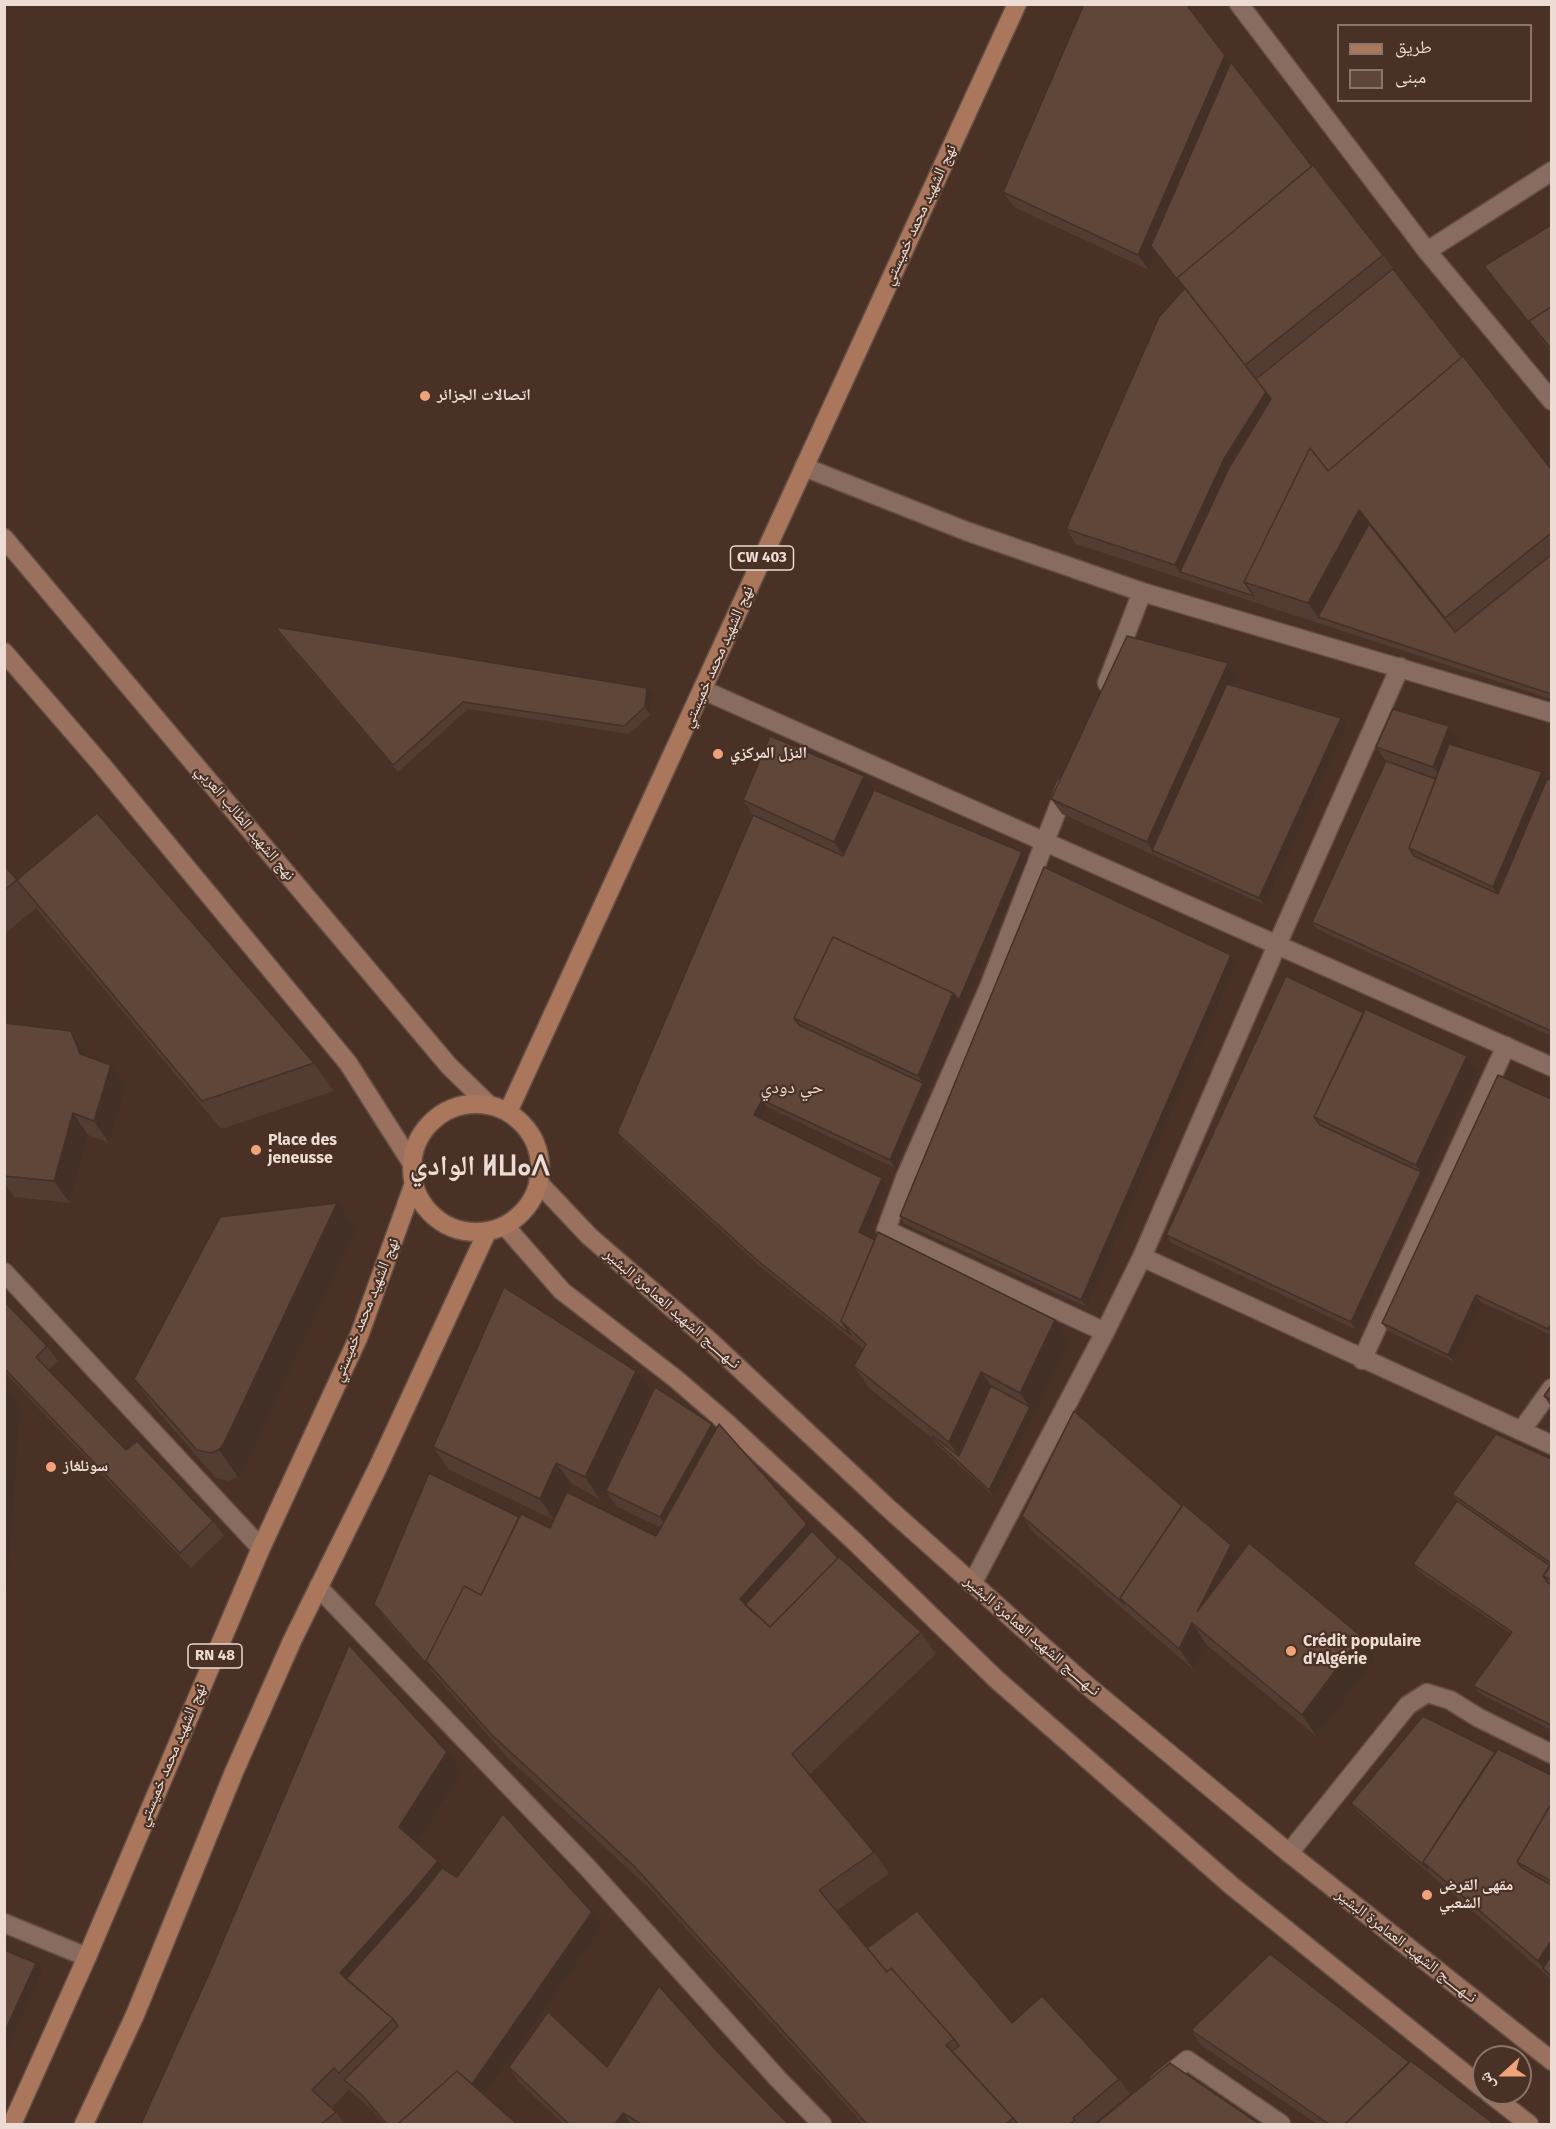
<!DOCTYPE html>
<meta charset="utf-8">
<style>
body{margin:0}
#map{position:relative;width:1556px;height:2129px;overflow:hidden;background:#493125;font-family:"Fira Sans","Noto Naskh Arabic",sans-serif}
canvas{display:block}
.frame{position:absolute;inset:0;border:6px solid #ecdcd4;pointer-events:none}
.legend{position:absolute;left:1337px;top:24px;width:195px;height:78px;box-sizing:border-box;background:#493125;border:2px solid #8a756b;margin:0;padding:8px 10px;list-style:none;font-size:18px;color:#ecdcd4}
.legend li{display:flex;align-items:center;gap:12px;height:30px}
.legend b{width:30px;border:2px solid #8a756b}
.north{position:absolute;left:1472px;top:2045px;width:60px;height:60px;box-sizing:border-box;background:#493125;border:2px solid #8a756b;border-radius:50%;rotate:249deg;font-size:16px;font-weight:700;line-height:24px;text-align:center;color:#ecdcd4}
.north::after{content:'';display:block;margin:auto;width:21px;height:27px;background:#f0a27a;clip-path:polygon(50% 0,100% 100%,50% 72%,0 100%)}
</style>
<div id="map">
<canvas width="1556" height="2129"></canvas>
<div class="frame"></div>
<ul class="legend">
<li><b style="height:8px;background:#aa765c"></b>طريق</li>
<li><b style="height:16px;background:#604639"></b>مبنى</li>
</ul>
<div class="north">ش</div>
</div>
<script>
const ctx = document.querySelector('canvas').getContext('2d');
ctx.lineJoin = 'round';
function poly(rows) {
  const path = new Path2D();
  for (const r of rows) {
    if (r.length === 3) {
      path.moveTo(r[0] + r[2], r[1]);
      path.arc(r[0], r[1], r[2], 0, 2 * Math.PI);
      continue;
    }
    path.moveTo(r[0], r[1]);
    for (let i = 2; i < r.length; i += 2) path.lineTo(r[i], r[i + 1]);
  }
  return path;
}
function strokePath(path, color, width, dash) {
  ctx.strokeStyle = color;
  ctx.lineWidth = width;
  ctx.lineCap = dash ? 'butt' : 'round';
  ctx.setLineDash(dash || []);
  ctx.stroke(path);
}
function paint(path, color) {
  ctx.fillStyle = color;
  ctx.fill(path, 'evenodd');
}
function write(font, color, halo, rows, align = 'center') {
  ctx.font = font + ' "Fira Sans","Noto Naskh Arabic","Noto Sans Tifinagh",sans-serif';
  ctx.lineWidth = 4.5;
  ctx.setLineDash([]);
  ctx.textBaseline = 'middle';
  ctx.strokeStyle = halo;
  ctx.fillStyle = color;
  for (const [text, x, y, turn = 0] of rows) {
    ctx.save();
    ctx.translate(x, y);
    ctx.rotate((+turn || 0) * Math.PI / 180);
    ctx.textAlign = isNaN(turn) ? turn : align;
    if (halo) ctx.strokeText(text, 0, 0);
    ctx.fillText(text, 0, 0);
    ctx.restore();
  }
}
const street = poly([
 [1239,4,1427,251,1552,401],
 [1427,251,1552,171],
 [804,467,966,531,1142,592,1552,713],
 [1107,683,1142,592],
 [703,690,1552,1067],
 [1066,787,989,987,905,1178,886,1230,1105,1332],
 [1142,1257,1552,1445],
 [4,1272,261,1548],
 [1362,1360,1506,1046],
 [1521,1431,1552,1388],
 [972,1584,1105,1332,1142,1257,1277,945,1400,667],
 [318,1587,587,1867,779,2080,822,2124],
 [1289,1853,1408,1705,1427,1693,1450,1700,1479,1718,1552,1754],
 [4,1923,87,1957],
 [1159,2083,1187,2060,1281,2124]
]);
const secondary = poly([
 [4,538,449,1066,489,1105],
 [4,652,101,764,348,1063,411,1162],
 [538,1182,589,1236,710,1341,887,1507,1083,1682,1289,1853,1552,2061],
 [505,1226,562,1291,676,1379,727,1423,854,1541,996,1679,1232,1886,1484,2089],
 [1489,2093,1529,2124]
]);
const primary = poly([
 [476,1168,64],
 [508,1112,1017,4],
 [12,2124,87,1957,261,1548,359,1336,413,1186],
 [84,2124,135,2015,234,1772,292,1641,378,1467,487,1232]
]);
strokePath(street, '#634f45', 21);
strokePath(secondary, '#634f45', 21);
strokePath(primary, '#634f45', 21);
strokePath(street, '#886c5f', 18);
strokePath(secondary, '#99715e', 18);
strokePath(primary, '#aa765c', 18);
paint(poly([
 [1231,62,1551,469,1551,699,1076,544,1066,529,1184,289,1156,253,1149,270,1014,207,1003,192],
 [1551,225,1551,352,1484,266],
 [275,627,653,696,650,715,629,734,468,709,398,772,280,635],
 [1228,663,1238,678,1235,686,1347,725,1265,905,1062,814,1051,799],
 [1449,726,1464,748,1464,749,1542,772,1547,779,1551,780,1551,1036,1317,929,1312,922,1386,761,1376,747],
 [874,790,1027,860,895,1168,767,1107,761,1119,882,1178,887,1186,866,1236,1055,1320,1070,1342,994,1497,937,1445,932,1438,869,1388,854,1366,863,1349,856,1343,763,1269,623,1141,617,1133,753,815,743,800],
 [4,865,17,880,36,908,4,934],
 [17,880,314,1063,334,1091,221,1129,36,908],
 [1237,962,1087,1307,905,1224,900,1216],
 [1364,1013,1467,1056,1478,1071,1357,1330,1172,1243,1166,1235],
 [4,1023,71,1031,86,1053,88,1057,126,1087,109,1143,88,1135,70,1203,14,1197,4,1183],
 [1551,1099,1551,1335,1481,1302,1454,1362,1388,1331,1382,1323],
 [356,1230,243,1471,238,1477,229,1481,216,1478,154,1407,134,1379],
 [4,1301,47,1346,58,1361,49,1370,126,1450,213,1521,224,1536,191,1568,4,1372],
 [1551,1386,1551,1407,1544,1396],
 [651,1392,600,1499,572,1484,568,1493,656,1536,661,1528,616,1506,606,1491,716,1429,838,1558,921,1632,936,1654,809,1775,874,1852,889,1874,836,1911,867,1948,1012,2023,1119,2079,1130,2094,1093,2124,863,2124,650,1889,507,1757,385,1619,374,1604,519,1517,550,1528,554,1520,448,1469,433,1447],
 [1551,1459,1551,1730,1479,1693,1473,1686,1511,1634,1418,1571,1413,1564,1457,1501,1452,1494],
 [1182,1506,1231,1545,1239,1556,1361,1636,1376,1658,1317,1737,1207,1645,1194,1670,1032,1531,1022,1516],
 [1495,1752,1551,1775,1551,1979,1357,1811,1351,1803],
 [462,1773,418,1843,442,1868,457,1877,602,1927,485,2096,517,2124,385,2124,372,2110,349,2090,331,2108,336,2112,345,2124,141,2124],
 [1191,2030,1409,2062,1494,2124,1317,2124,1201,2045],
 [716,2050,788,2124,563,2124,519,2082,509,2067,607,2067]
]), '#533c31');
paint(poly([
 [1225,55,1236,70,1151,246,1156,253,1149,270,1138,255],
 [1266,392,1277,407,1180,572,1175,565,1224,459],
 [1359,510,1375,532,1318,617,1308,603],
 [1228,663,1238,678,1160,853,1152,850,1147,842],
 [647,688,653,696,650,715,645,707],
 [1341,718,1347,725,1265,905,1259,898],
 [1449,726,1464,748,1448,789,1433,767],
 [1542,772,1551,785,1503,902,1493,887],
 [864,776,879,798,849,863,834,842],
 [1022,852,1027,860,895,1168,890,1160,923,1083,918,1076,953,993],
 [1231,955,1237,962,1087,1307,1081,1300],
 [71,1031,86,1053,95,1076,80,1054],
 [1467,1056,1478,1071,1427,1180,1416,1165],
 [111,1065,126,1087,109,1143,94,1121],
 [762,1100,767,1107,759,1123,754,1115],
 [73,1113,88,1135,70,1203,54,1181],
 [1421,1172,1427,1180,1357,1330,1351,1322],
 [882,1178,887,1186,864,1240,859,1232],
 [337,1203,356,1230,243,1471,238,1477,219,1450],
 [1476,1295,1481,1302,1454,1362,1448,1355],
 [1055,1320,1070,1342,994,1497,989,1490,1030,1407,1020,1393],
 [1551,1324,1551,1334,1548,1329],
 [636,1371,651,1392,600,1499,585,1477],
 [981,1372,996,1393,964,1463,949,1442],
 [4,1386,20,1409,4,1627],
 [712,1424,723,1438,670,1532,660,1517],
 [556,1463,572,1484,555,1521,540,1499],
 [807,1524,822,1546,757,1618,740,1599],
 [1231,1545,1246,1567,1197,1612],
 [1192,1623,1207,1645,1194,1670,1179,1649],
 [1361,1636,1376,1658,1317,1737,1302,1715],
 [447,1752,462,1773,414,1849,399,1827],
 [438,1861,453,1883,345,1980,340,1973],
 [592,1912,602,1927,482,2100,471,2085],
 [1551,1941,1551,1972,1543,1968,1538,1961],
 [36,1963,42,1970,6,2050,4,2048,4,2033],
 [623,2113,631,2124,615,2124]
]), '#433128');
const building = poly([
 [1084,4,1186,4,1225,55,1138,255,1003,192,1084,4],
 [1231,62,1312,166,1177,278,1184,288,1151,246,1231,62],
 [1313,165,1383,255,1245,365,1177,278,1313,165],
 [1551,225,1551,307,1529,321,1539,335,1484,266,1551,225],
 [1393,269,1462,357,1328,471,1310,448,1244,582,1254,596,1180,572,1230,466,1271,399,1256,379,1393,269],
 [1185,288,1266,392,1224,459,1175,565,1066,529,1159,317,1185,288],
 [1551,307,1551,349,1529,321,1551,307],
 [1463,356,1551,469,1551,533,1445,618,1359,510,1308,603,1244,582,1310,448,1328,471,1463,356],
 [1369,524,1455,632,1551,555,1551,694,1318,617,1369,524],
 [275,627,647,688,645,707,624,726,463,702,393,765,275,627],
 [1127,636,1228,663,1147,842,1051,799,1127,636],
 [1227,684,1341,718,1259,898,1152,850,1227,684],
 [1393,709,1449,726,1433,767,1376,747,1393,709],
 [770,736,864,776,834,842,743,800,770,736],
 [1449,744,1542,772,1493,887,1409,848,1449,744],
 [1386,761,1436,779,1409,848,1414,856,1498,894,1547,779,1551,780,1551,1031,1312,922,1386,761],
 [874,790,1022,852,959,1000,953,993,833,937,794,1018,799,1025,923,1083,890,1160,762,1100,754,1115,882,1178,859,1232,875,1240,841,1321,851,1335,758,1261,617,1133,753,815,843,856,874,790],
 [97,813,314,1063,202,1101,17,880,97,813],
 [4,865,17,880,4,890,4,865],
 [1044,867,1231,955,1081,1300,900,1216,1044,867],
 [833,937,953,993,918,1076,794,1018,833,937],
 [1286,976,1364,1013,1314,1117,1320,1125,1421,1172,1351,1322,1166,1235,1286,976],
 [1365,1009,1467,1056,1416,1165,1314,1117,1365,1009],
 [4,1023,71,1031,80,1054,111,1065,94,1121,73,1113,54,1181,4,1176,4,1023],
 [1498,1075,1551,1099,1551,1324,1548,1329,1476,1295,1448,1355,1382,1323,1498,1075],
 [337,1203,224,1443,219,1450,210,1453,197,1450,134,1379,220,1217,337,1203],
 [878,1232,1055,1320,1020,1393,981,1372,949,1442,854,1366,866,1344,841,1321,878,1232],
 [504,1287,636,1371,585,1477,556,1463,540,1499,433,1447,504,1287],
 [4,1301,47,1346,36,1357,126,1450,137,1441,213,1521,180,1553,4,1368,4,1301],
 [991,1386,1030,1407,989,1490,932,1437,933,1436,959,1456,991,1386],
 [1551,1386,1551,1400,1544,1396,1551,1386],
 [655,1387,712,1424,660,1517,606,1491,655,1387],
 [1074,1411,1182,1506,1120,1598,1124,1604,1022,1516,1074,1411],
 [719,1424,807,1524,740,1599,770,1627,839,1557,921,1632,792,1754,874,1852,819,1890,887,1972,891,1968,954,2039,946,2045,1013,2118,1006,2124,867,2124,635,1867,492,1735,426,1661,464,1586,481,1595,521,1514,550,1528,567,1492,656,1536,719,1424],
 [1496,1434,1551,1459,1551,1563,1452,1494,1496,1434],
 [429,1473,519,1517,481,1595,464,1586,426,1661,430,1668,374,1604,429,1473],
 [1457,1501,1550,1566,1543,1576,1548,1583,1551,1585,1551,1725,1473,1686,1512,1632,1413,1564,1457,1501],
 [1183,1504,1231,1545,1197,1612,1249,1543,1361,1636,1302,1715,1192,1623,1179,1649,1120,1598,1183,1504],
 [812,1531,838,1558,770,1627,745,1605,812,1531],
 [1551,1563,1551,1580,1543,1576,1551,1563],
 [349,1645,447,1752,399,1827,438,1861,413,1891,340,1973,393,2019,339,2073,334,2068,312,2090,336,2112,321,2124,141,2124,209,1974,349,1645],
 [1423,1716,1495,1752,1423,1862,1428,1869,1351,1803,1423,1716],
 [1498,1749,1551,1775,1551,1804,1517,1862,1522,1868,1551,1885,1551,1941,1538,1961,1423,1862,1498,1749],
 [1551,1804,1551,1881,1517,1862,1551,1804],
 [503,1814,592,1912,472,2084,457,2071,398,2124,387,2124,362,2095,344,2080,398,2026,393,2019,346,1979,418,1898,442,1868,457,1877,503,1814],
 [917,1911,1012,2023,1042,1996,1119,2079,1073,2118,1075,2120,1070,2124,1018,2124,1013,2118,952,2051,959,2046,954,2039,891,1968,887,1972,867,1948,917,1911],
 [4,1950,36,1963,4,2033,4,1950],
 [1270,1954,1409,2062,1345,2124,1329,2124,1191,2030,1270,1954],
 [1551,1956,1551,1976,1543,1968,1551,1956],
 [659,1986,716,2050,788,2124,641,2124,623,2113,615,2124,569,2124,509,2067,548,2012,607,2067,659,1986],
 [1411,2061,1494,2124,1345,2124,1411,2061],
 [1170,2063,1259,2124,1096,2124,1170,2063],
 [457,2071,517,2124,398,2124,457,2071]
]);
paint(building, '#604639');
strokePath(building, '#433128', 1.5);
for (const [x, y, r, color] of [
 [425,396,6,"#f0a27a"],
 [718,754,6,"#f0a27a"],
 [256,1150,6,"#f0a27a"],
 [51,1467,6,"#f0a27a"],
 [1291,1651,6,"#f0a27a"],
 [1427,1895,6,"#f0a27a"]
]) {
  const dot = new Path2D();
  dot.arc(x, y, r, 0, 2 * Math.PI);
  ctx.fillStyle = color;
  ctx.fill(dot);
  strokePath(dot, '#493125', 2);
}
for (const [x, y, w] of [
 [762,558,63],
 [215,1656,54]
]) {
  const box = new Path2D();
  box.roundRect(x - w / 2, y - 12, w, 24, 4.5);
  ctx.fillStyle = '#493125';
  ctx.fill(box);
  strokePath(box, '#ecdcd4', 1.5);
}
write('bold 15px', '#ecdcd4', null, [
 ["CW 403",762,558],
 ["RN 48",215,1656]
]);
write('16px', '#ecdcd4', '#493125', [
 ["نهج الشهيد محمد خميستي",920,215,-65],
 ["نهج الشهيد محمد خميستي",718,657,-66],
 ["نهج الشهيد الطالب العربي",245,823,50],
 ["نــهـــــج الشهيد العمامرة البشير",672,1309,41],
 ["نهج الشهيد محمد خميستي",366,1310,-68],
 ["نــهـــــج الشهيد العمامرة البشير",1032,1636,41],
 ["نهج الشهيد محمد خميستي",172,1755,-67],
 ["نــهـــــج الشهيد العمامرة البشير",1406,1946,38]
]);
write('bold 16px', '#ecdcd4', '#493125', [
 ["اتصالات الجزائر",437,396],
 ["النزل المركزي",730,754],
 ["Place des",268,1141],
 ["jeneusse",268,1159],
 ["سونلغاز",63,1467],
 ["Crédit populaire",1303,1642],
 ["d'Algérie",1303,1660],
 ["مقهى القرض",1439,1886],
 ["الشعبي",1439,1904]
], 'left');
write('18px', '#ecdcd4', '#493125', [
 ["حي دودي",792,1088]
]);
write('bold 28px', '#ecdcd4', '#493125', [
 ["الوادي ⵍⵡⴰⴷ",480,1167]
]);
</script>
